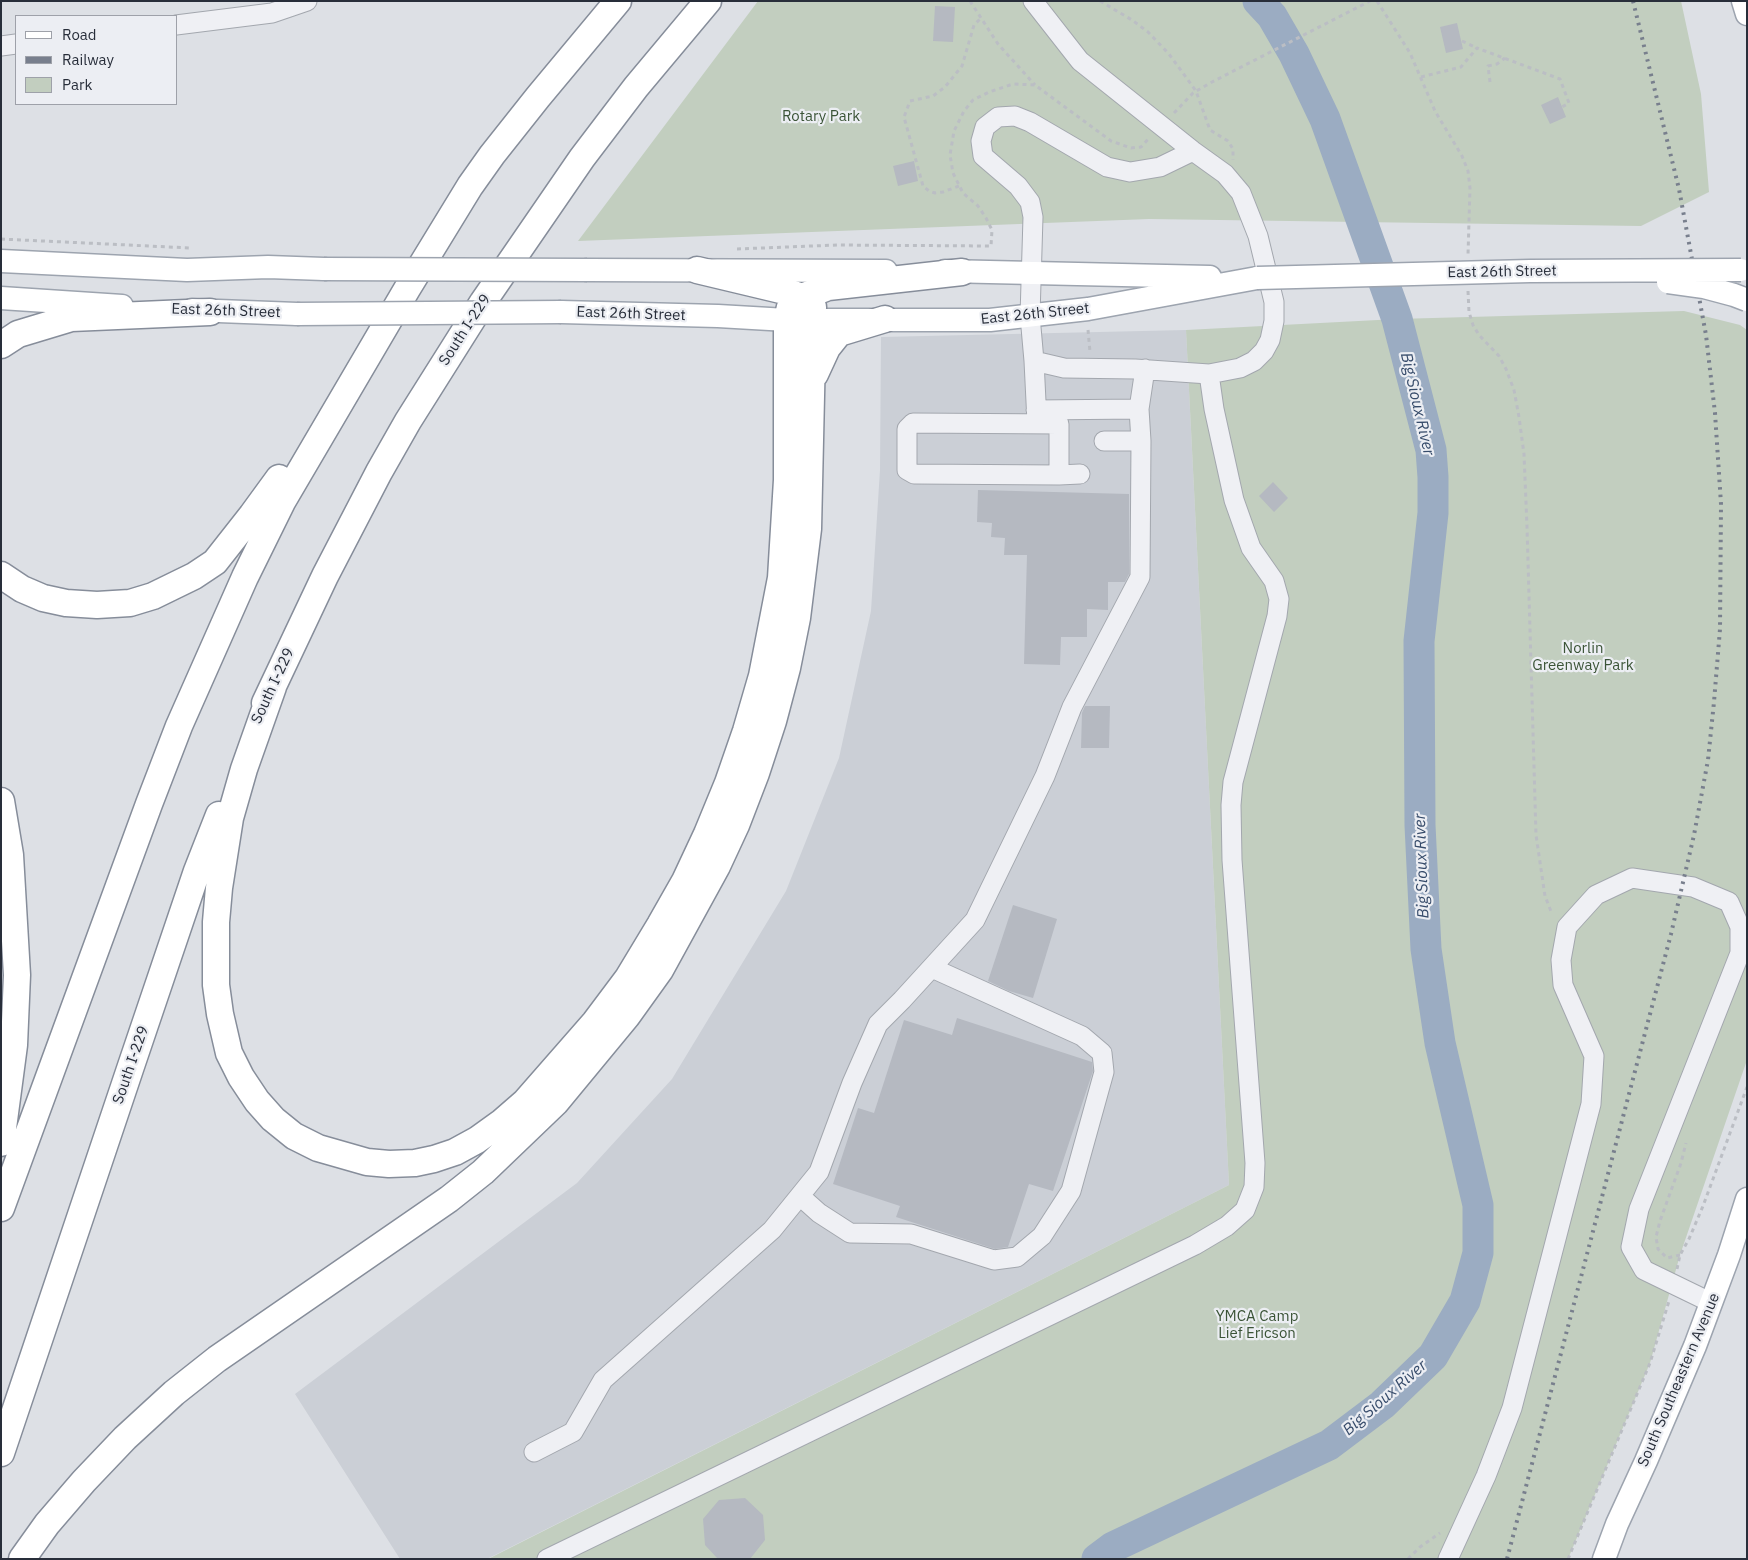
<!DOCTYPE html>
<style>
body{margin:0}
#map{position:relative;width:1748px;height:1560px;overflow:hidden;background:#dde0e5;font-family:"IBM Plex Sans",sans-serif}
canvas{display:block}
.frame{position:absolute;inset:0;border:2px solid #282e3a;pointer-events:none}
.legend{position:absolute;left:15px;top:15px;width:162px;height:90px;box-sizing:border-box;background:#eceef3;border:1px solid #9ea1a9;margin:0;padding:6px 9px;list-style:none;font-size:15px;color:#282e3a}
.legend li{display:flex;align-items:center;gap:10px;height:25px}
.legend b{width:25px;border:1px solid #9ea1a9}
</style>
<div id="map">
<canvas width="1748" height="1560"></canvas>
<div class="frame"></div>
<ul class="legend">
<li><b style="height:6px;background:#fff"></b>Road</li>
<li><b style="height:6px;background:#787f8d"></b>Railway</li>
<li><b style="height:14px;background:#c2cebf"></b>Park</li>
</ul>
</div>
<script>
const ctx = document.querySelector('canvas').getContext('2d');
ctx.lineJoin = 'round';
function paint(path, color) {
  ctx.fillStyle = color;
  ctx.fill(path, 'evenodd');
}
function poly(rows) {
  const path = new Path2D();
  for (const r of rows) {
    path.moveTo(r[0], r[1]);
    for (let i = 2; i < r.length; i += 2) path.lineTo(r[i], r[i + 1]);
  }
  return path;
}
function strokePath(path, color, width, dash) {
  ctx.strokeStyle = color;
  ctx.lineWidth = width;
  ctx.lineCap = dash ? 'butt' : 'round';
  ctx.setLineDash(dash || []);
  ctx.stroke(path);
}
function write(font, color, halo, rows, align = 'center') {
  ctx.font = font + ' "IBM Plex Sans",sans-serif';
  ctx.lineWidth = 4.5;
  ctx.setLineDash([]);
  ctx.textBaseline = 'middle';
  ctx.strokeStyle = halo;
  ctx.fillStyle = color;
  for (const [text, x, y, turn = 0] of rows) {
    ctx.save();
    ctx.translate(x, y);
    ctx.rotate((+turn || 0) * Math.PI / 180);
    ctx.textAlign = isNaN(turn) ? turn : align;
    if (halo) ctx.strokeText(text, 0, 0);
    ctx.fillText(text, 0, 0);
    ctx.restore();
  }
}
paint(poly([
 [1186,330,1229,1185,487,1559,400,1559,295,1394,577,1183,672,1079,786,891,839,758,871,611,880,470,881,337]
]), '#cbcfd6');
paint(poly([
 [758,1,1681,1,1701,94,1709,192,1641,226,1149,219,578,241],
 [1684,311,1740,325,1747,330,1747,1060,1680,1255,1650,1363,1568,1559,488,1559,1229,1185,1186,330,1397,319]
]), '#c2cebf');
strokePath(poly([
 [1097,1559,1113,1547,1329,1445,1382,1405,1433,1356,1465,1301,1478,1253,1478,1205,1440,1043,1426,949,1420,825,1419,641,1433,513,1433,477,1431,450,1397,319,1325,119,1294,54,1272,16,1258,1]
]), '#9bacc2', 31);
paint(poly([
 [935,6,955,7,953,42,933,41],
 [1457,23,1463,49,1446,53,1440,27],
 [1558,97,1566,117,1550,124,1541,105],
 [914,161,918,181,898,186,893,166],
 [1273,482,1288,498,1274,512,1259,496],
 [978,490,1129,494,1129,574,1125,582,1108,582,1108,610,1087,609,1087,637,1061,637,1060,665,1024,664,1027,555,1004,555,1005,538,991,537,992,523,977,522],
 [1085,706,1110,706,1109,748,1081,748,1082,713],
 [1013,905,1057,919,1033,998,1009,991,988,981],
 [957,1018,1092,1062,1093,1071,1053,1191,1029,1184,1008,1247,995,1249,896,1217,900,1206,833,1184,858,1108,874,1113,904,1020,952,1035],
 [745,1498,763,1515,765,1540,750,1559,718,1559,705,1545,703,1519,719,1500]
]), '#b5b9c1');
const minor = poly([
 [176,25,272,13,307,1],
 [1,46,16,44],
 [1193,151,1160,167,1130,172,1107,167,1030,122,1015,116,998,117,985,127,981,141,983,156,1018,186,1030,202,1033,217,1030,316,1034,361,1064,368,1135,369,1209,374],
 [1034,361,1037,422],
 [1139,409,1145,369],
 [913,423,1059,424,1059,475,914,474,907,470,907,429,913,423],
 [1104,441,1141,441],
 [1059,475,1080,474],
 [800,1196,819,1213,850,1233,911,1234,994,1260,1017,1257,1042,1236,1071,1191,1104,1072,1102,1053,1082,1036,932,968],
 [534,1452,573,1432,603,1380,772,1230,819,1172,852,1083,878,1024,902,1000,975,920,1045,776,1072,707,1140,577,1141,441,1139,409,1036,410],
 [547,1559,1195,1245,1227,1226,1245,1210,1254,1187,1255,1163,1232,860,1231,805,1233,782,1277,616,1279,599,1274,581,1251,548,1234,500,1214,409,1209,374,1240,368,1254,361,1264,351,1270,340,1274,321,1274,302,1258,236,1241,193,1225,174,1193,151,1080,61,1033,1],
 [1448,1559,1486,1476,1512,1408,1591,1104,1594,1056,1563,985,1561,960,1567,927,1596,895,1632,878,1693,887,1729,902,1740,927,1740,953,1639,1209,1631,1247,1644,1270,1712,1303]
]);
const major = poly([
 [1743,1,1747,14],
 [1,261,187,270,268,267,324,269],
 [587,270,886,271],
 [945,271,1210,277],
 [1,298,122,306],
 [192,310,297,314],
 [561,312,718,316,787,320,990,320,1088,309,1257,278],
 [1604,1559,1617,1524,1646,1461,1695,1346,1729,1255,1747,1199]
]);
const highway = poly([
 [1,345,18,334,71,318,210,312],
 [815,374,827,348,839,333,885,319],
 [1,575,22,589,43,598,66,603,97,605,130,603,153,596,194,576,215,562,252,515,279,478],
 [273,687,244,769,230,818,219,888,216,922,216,985,220,1014,229,1053,241,1077,257,1101,273,1119,294,1136,318,1148,367,1162,389,1164,415,1163,434,1159,455,1152,477,1140,502,1122,525,1102,595,1022,628,978,660,925,685,881,707,834,728,783,746,731,762,676,781,578,787,480,787,320,790,307,802,297,828,287,962,272],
 [265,703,325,576,379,472,408,421,483,302,582,158,636,87,708,1],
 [1,801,10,855,17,975,14,1045,1,1143],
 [1,1208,149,804,179,726,245,577,282,502,407,289,470,186,492,155,538,97,618,1],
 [1,1453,130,1069,197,871,219,815],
 [22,1559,47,1524,84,1481,125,1438,174,1393,217,1359,449,1199,483,1172,556,1102,627,1016,660,970,717,866,736,825,756,773,773,721,787,668,797,618,808,529,813,307,802,297,785,291,697,270]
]);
strokePath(minor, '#a3a7ae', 21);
strokePath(major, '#9da4af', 25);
strokePath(highway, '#868d9a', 29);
strokePath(poly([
 [970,1,998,44,1035,85],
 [1100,1,1132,20,1148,32,1169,54,1196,91,1210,130,1228,141,1233,149,1233,160],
 [1377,1,1410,53,1435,111,1462,156,1468,171,1470,188,1468,255],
 [1462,41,1477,48],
 [1421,77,1461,67,1477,48,1560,79,1569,103,1562,107],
 [1490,82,1488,66,1497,64,1505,58],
 [1174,113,1193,93,1212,82,1370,1],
 [959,186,943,192,935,193,929,191,923,186,904,117,910,101,933,96,945,87,962,66,974,25,981,18],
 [1,239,191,248],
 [737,249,837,245,991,246,992,230,986,218,978,206,963,193,953,173,950,155,954,131,964,111,973,100,989,92,1013,84,1035,85,1111,141,1131,148,1141,147,1150,137],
 [1468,291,1469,312,1473,325,1479,335,1499,356,1506,369,1514,390,1519,417,1524,454,1527,527,1536,835,1545,896,1552,914],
 [1088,330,1090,352],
 [1680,1255,1667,1258,1658,1249,1656,1237,1660,1221,1681,1163,1686,1143],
 [1677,1269,1680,1255,1689,1239,1703,1206,1747,1087],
 [1408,1559,1420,1547,1440,1533],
 [1568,1559,1650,1363,1669,1301]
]), '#bbbec4', 3, [4, 4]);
strokePath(minor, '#eff0f4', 19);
strokePath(major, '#fff', 22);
strokePath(highway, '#fff', 26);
strokePath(poly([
 [1507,1559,1671,934,1694,835,1708,760,1714,702,1720,629,1721,504,1715,413,1706,335,1679,189,1633,1]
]), '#787f8d', 4, [2.5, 5]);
const majorBridge = poly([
 [324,269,587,270],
 [1257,278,1530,271,1741,270],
 [1668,282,1704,287,1734,295,1747,300],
 [297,314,561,312]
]);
strokePath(majorBridge, '#9da4af', 25, []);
strokePath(majorBridge, '#fff', 22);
write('15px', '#3b5437', '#eceef3', [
 ["Rotary Park",821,117],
 ["Norlin",1583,649],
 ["Greenway Park",1583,666],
 ["YMCA Camp",1257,1317],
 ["Lief Ericson",1257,1334]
]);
write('15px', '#282e3a', '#eceef3', [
 ["East 26th Street",1502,272,-1],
 ["East 26th Street",226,311,2],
 ["East 26th Street",631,314,2],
 ["East 26th Street",1035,314,-6],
 ["South I-229",465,330,-57],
 ["South I-229",273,686,-65],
 ["South I-229",131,1065,-71],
 ["South Southeastern Avenue",1679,1380,-67]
]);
write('italic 16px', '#364b6a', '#eceef3', [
 ["Big Sioux River",1417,404,77],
 ["Big Sioux River",1422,866,-92],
 ["Big Sioux River",1385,1398,-41]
]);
</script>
